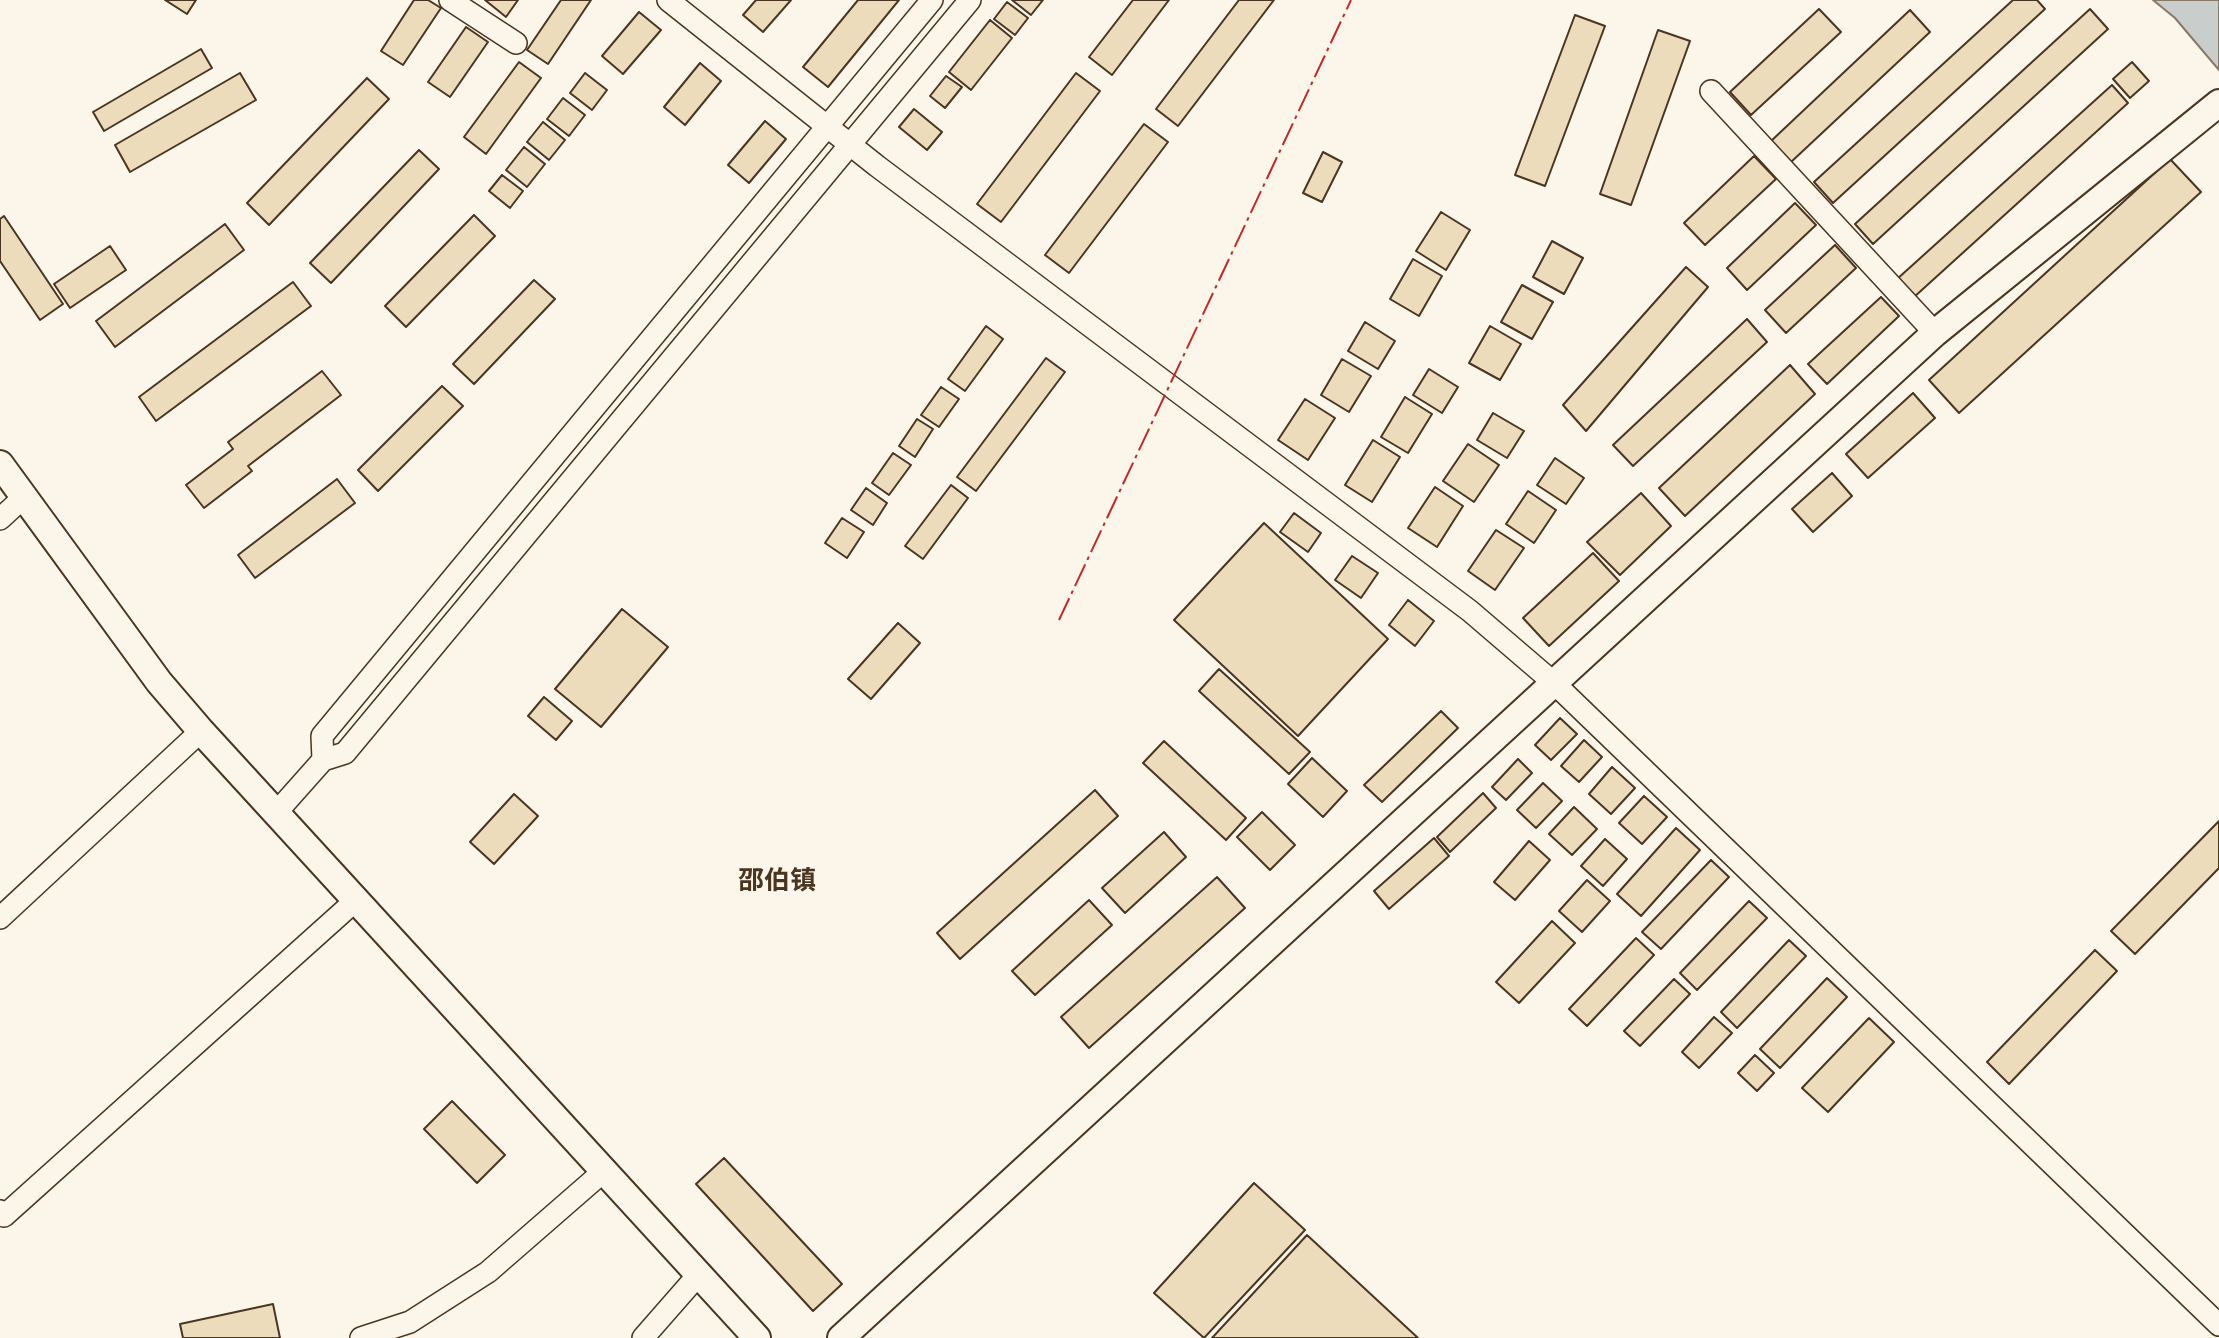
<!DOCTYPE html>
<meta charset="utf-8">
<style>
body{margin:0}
canvas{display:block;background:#fbf6e9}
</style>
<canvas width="2219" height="1338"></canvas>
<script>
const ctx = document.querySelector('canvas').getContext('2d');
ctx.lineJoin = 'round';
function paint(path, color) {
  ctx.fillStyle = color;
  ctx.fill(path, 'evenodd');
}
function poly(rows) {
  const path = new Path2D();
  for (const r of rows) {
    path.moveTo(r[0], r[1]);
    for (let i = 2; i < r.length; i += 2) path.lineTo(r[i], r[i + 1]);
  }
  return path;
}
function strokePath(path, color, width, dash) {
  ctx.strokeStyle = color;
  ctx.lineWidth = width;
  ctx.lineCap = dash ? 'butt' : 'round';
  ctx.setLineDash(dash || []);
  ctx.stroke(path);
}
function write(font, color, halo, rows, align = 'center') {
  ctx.font = font + ' Arial,"Noto Sans SC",sans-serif';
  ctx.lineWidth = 5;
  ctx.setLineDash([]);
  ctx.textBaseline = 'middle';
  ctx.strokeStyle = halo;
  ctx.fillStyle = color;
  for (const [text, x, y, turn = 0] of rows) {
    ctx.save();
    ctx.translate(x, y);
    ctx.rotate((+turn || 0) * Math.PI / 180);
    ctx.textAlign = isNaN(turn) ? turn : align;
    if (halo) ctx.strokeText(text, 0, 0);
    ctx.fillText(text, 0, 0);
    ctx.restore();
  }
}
const water = poly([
 [2153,0,2219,0,2219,70,2175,18,2153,0]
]);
paint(water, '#c9cecd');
strokePath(water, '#887966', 2);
const building = poly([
 [165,0,196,0,187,14,165,0],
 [414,0,428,0,441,8,403,65,381,51,414,0],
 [485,0,518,0,506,17,485,0],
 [561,0,591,0,548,64,527,50,561,0],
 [756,0,791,0,763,32,743,15,756,0],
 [858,0,899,0,828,87,803,67,858,0],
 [1012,0,1043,0,1031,15,1012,0],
 [1133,0,1169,0,1112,75,1089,57,1133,0],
 [1239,0,1274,0,1178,126,1156,109,1239,0],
 [2013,0,2037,0,2045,9,1833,203,1814,182,2013,0],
 [1007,2,1028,18,1015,35,994,19,1007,2],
 [1819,9,1841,32,1751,115,1730,92,1819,9],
 [2090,9,2108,29,1873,244,1855,224,2090,9],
 [1910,10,1930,32,1790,163,1770,142,1910,10],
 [639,12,661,30,623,74,602,56,639,12],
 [1575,15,1605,26,1545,186,1515,175,1575,15],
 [990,20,1012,38,971,90,949,72,990,20],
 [466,27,488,42,450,97,428,82,466,27],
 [1658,30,1690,41,1631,205,1600,194,1658,30],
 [201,49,212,68,104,131,93,112,201,49],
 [519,62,541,78,486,154,464,137,519,62],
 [2132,62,2149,81,2130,98,2113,79,2132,62],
 [700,63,721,81,685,125,664,107,700,63],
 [240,73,256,100,130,172,115,145,240,73],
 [585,73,607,90,592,110,570,93,585,73],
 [1076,73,1100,91,1001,222,977,204,1076,73],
 [946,76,962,87,945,108,930,96,946,76],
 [367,78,389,99,269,225,247,203,367,78],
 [2112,85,2128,103,1913,298,1896,280,2112,85],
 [563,98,585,115,569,136,547,119,563,98],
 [914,109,942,132,927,150,899,127,914,109],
 [765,121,786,139,749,183,728,165,765,121],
 [543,122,565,140,549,160,527,142,543,122],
 [1144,124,1168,142,1069,273,1045,255,1144,124],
 [524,147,545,164,527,187,506,170,524,147],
 [419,150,439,169,331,283,310,263,419,150],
 [1323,152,1342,162,1322,202,1303,193,1323,152],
 [1754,156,1776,179,1705,245,1684,223,1754,156],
 [2170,159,2201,192,1959,413,1929,380,2170,159],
 [502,175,523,191,510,208,489,191,502,175],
 [1795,203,1816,225,1747,290,1727,268,1795,203],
 [1441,212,1470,230,1446,270,1416,251,1441,212],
 [474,215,495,236,406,327,385,306,474,215],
 [4,216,63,304,40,320,0,261,0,219,4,216],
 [225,224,244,250,115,347,96,321,225,224],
 [1552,241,1583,258,1564,294,1533,277,1552,241],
 [1835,245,1856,268,1786,333,1765,310,1835,245],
 [110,246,126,270,70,308,54,284,110,246],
 [1413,259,1442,276,1419,316,1390,299,1413,259],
 [1686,267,1708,287,1586,431,1563,405,1686,267],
 [534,280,555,299,474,384,453,364,534,280],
 [293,282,311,306,156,421,139,397,293,282],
 [1522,285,1553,302,1532,339,1501,322,1522,285],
 [1881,297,1899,316,1827,384,1808,364,1881,297],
 [1747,319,1767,342,1633,466,1613,445,1747,319],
 [1365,322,1395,341,1378,369,1348,351,1365,322],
 [986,326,1003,339,965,391,948,379,986,326],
 [1490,326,1521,344,1500,380,1469,363,1490,326],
 [1046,358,1065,372,976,491,957,477,1046,358],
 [1342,359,1371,376,1349,412,1321,395,1342,359],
 [1790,365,1815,394,1685,516,1659,488,1790,365],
 [1429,369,1458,387,1442,413,1413,395,1429,369],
 [322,371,341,395,248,466,252,471,204,508,186,485,233,449,228,442,322,371],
 [442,386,463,406,378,491,358,470,442,386],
 [941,387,959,399,939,427,921,415,941,387],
 [1913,393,1935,418,1868,478,1846,454,1913,393],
 [1405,397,1432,414,1408,453,1381,437,1405,397],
 [1305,399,1335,418,1308,460,1278,440,1305,399],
 [1493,413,1524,431,1507,458,1477,440,1493,413],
 [917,419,933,429,915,457,899,446,917,419],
 [1373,440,1400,457,1372,502,1345,485,1373,440],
 [1468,444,1499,465,1474,502,1443,481,1468,444],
 [893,453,911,465,889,495,872,483,893,453],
 [1555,458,1584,478,1566,504,1537,485,1555,458],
 [1832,473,1852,496,1813,532,1792,509,1832,473],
 [337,479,355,503,255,578,238,555,337,479],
 [951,485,968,498,923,559,905,546,951,485],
 [1435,487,1463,506,1437,547,1408,528,1435,487],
 [866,488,887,503,873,525,851,510,866,488],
 [1528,491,1556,510,1534,543,1506,524,1528,491],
 [1641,493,1671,526,1620,575,1587,542,1641,493],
 [1294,513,1321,533,1308,552,1280,532,1294,513],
 [842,518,864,532,847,558,825,543,842,518],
 [1264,523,1388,639,1298,736,1174,620,1264,523],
 [1496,530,1524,548,1495,590,1468,571,1496,530],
 [1593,553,1619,581,1549,646,1523,618,1593,553],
 [1352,556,1378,573,1361,598,1335,580,1352,556],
 [1408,600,1434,621,1415,646,1389,625,1408,600],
 [622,609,668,647,601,727,555,689,622,609],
 [898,623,920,643,871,699,848,679,898,623],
 [1219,669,1310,752,1289,774,1199,691,1219,669],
 [544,697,572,721,556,740,528,716,544,697],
 [1441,711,1458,728,1382,802,1364,785,1441,711],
 [1560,718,1577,734,1551,760,1535,745,1560,718],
 [1584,740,1602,757,1579,782,1561,766,1584,740],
 [1164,741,1246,818,1226,840,1143,763,1164,741],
 [1312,758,1347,791,1323,817,1288,784,1312,758],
 [1518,759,1532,773,1506,800,1492,787,1518,759],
 [1612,767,1635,788,1611,814,1589,794,1612,767],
 [1543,783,1562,801,1536,828,1517,810,1543,783],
 [1095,790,1118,816,960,959,937,933,1095,790],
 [1483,793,1496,808,1450,852,1437,837,1483,793],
 [514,794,538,816,494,864,470,842,514,794],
 [1644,796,1667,817,1642,844,1619,823,1644,796],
 [1574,807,1597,829,1572,855,1549,834,1574,807],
 [1262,812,1295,845,1270,870,1237,837,1262,812],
 [2219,821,2219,868,2135,954,2111,931,2219,821],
 [1676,828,1700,850,1641,916,1617,894,1676,828],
 [1164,832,1186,857,1125,913,1102,888,1164,832],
 [1434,838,1449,856,1389,909,1374,891,1434,838],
 [1605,839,1627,859,1603,886,1581,866,1605,839],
 [1529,841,1550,860,1515,900,1494,882,1529,841],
 [1711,860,1729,877,1661,949,1642,932,1711,860],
 [1217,877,1245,908,1089,1048,1061,1017,1217,877],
 [1587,880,1610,901,1582,932,1559,911,1587,880],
 [1089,900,1112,925,1035,995,1012,971,1089,900],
 [1749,901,1767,918,1697,990,1680,973,1749,901],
 [1552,921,1575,943,1519,1003,1496,982,1552,921],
 [1636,938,1654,955,1587,1026,1569,1009,1636,938],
 [1789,940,1806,956,1737,1028,1721,1012,1789,940],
 [2095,950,2117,971,2009,1084,1987,1062,2095,950],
 [1827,978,1847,997,1780,1068,1760,1049,1827,978],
 [1674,979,1690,994,1640,1046,1624,1031,1674,979],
 [1714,1017,1732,1033,1699,1068,1682,1052,1714,1017],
 [1869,1018,1894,1042,1828,1112,1802,1088,1869,1018],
 [1755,1055,1774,1073,1757,1091,1738,1073,1755,1055],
 [452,1101,505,1155,477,1183,424,1129,452,1101],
 [724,1158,842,1284,813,1311,696,1184,724,1158],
 [1254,1183,1305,1230,1204,1338,1154,1293,1254,1183],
 [1307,1235,1418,1338,1212,1338,1307,1235],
 [273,1304,280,1338,183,1338,180,1324,273,1304]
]);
paint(building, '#ecdcbc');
strokePath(building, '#4a3520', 2);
const minor = poly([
 [450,0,516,43],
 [668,0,877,166,1470,611,1554,683,2219,1325],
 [932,0,322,736,323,760,345,753,970,0],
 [1711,91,1935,333],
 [0,519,24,497],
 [275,814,323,760],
 [0,918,201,731],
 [0,1211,4,1216,355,901],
 [361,1338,410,1322,488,1272,604,1171],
 [643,1338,699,1274]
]);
const major = poly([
 [0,464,159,682,201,731,757,1338],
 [841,1338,1935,333,2219,103]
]);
strokePath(minor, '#4a3520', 24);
strokePath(major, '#4a3520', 30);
strokePath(minor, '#fbf6e9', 21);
strokePath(major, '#fbf6e9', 26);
strokePath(poly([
 [1059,620,1351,0]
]), '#c62828', 2, [24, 5, 3.5, 5]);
write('bold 26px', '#4a3520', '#fbf6e9', [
 ["邵伯镇",777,882]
]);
</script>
